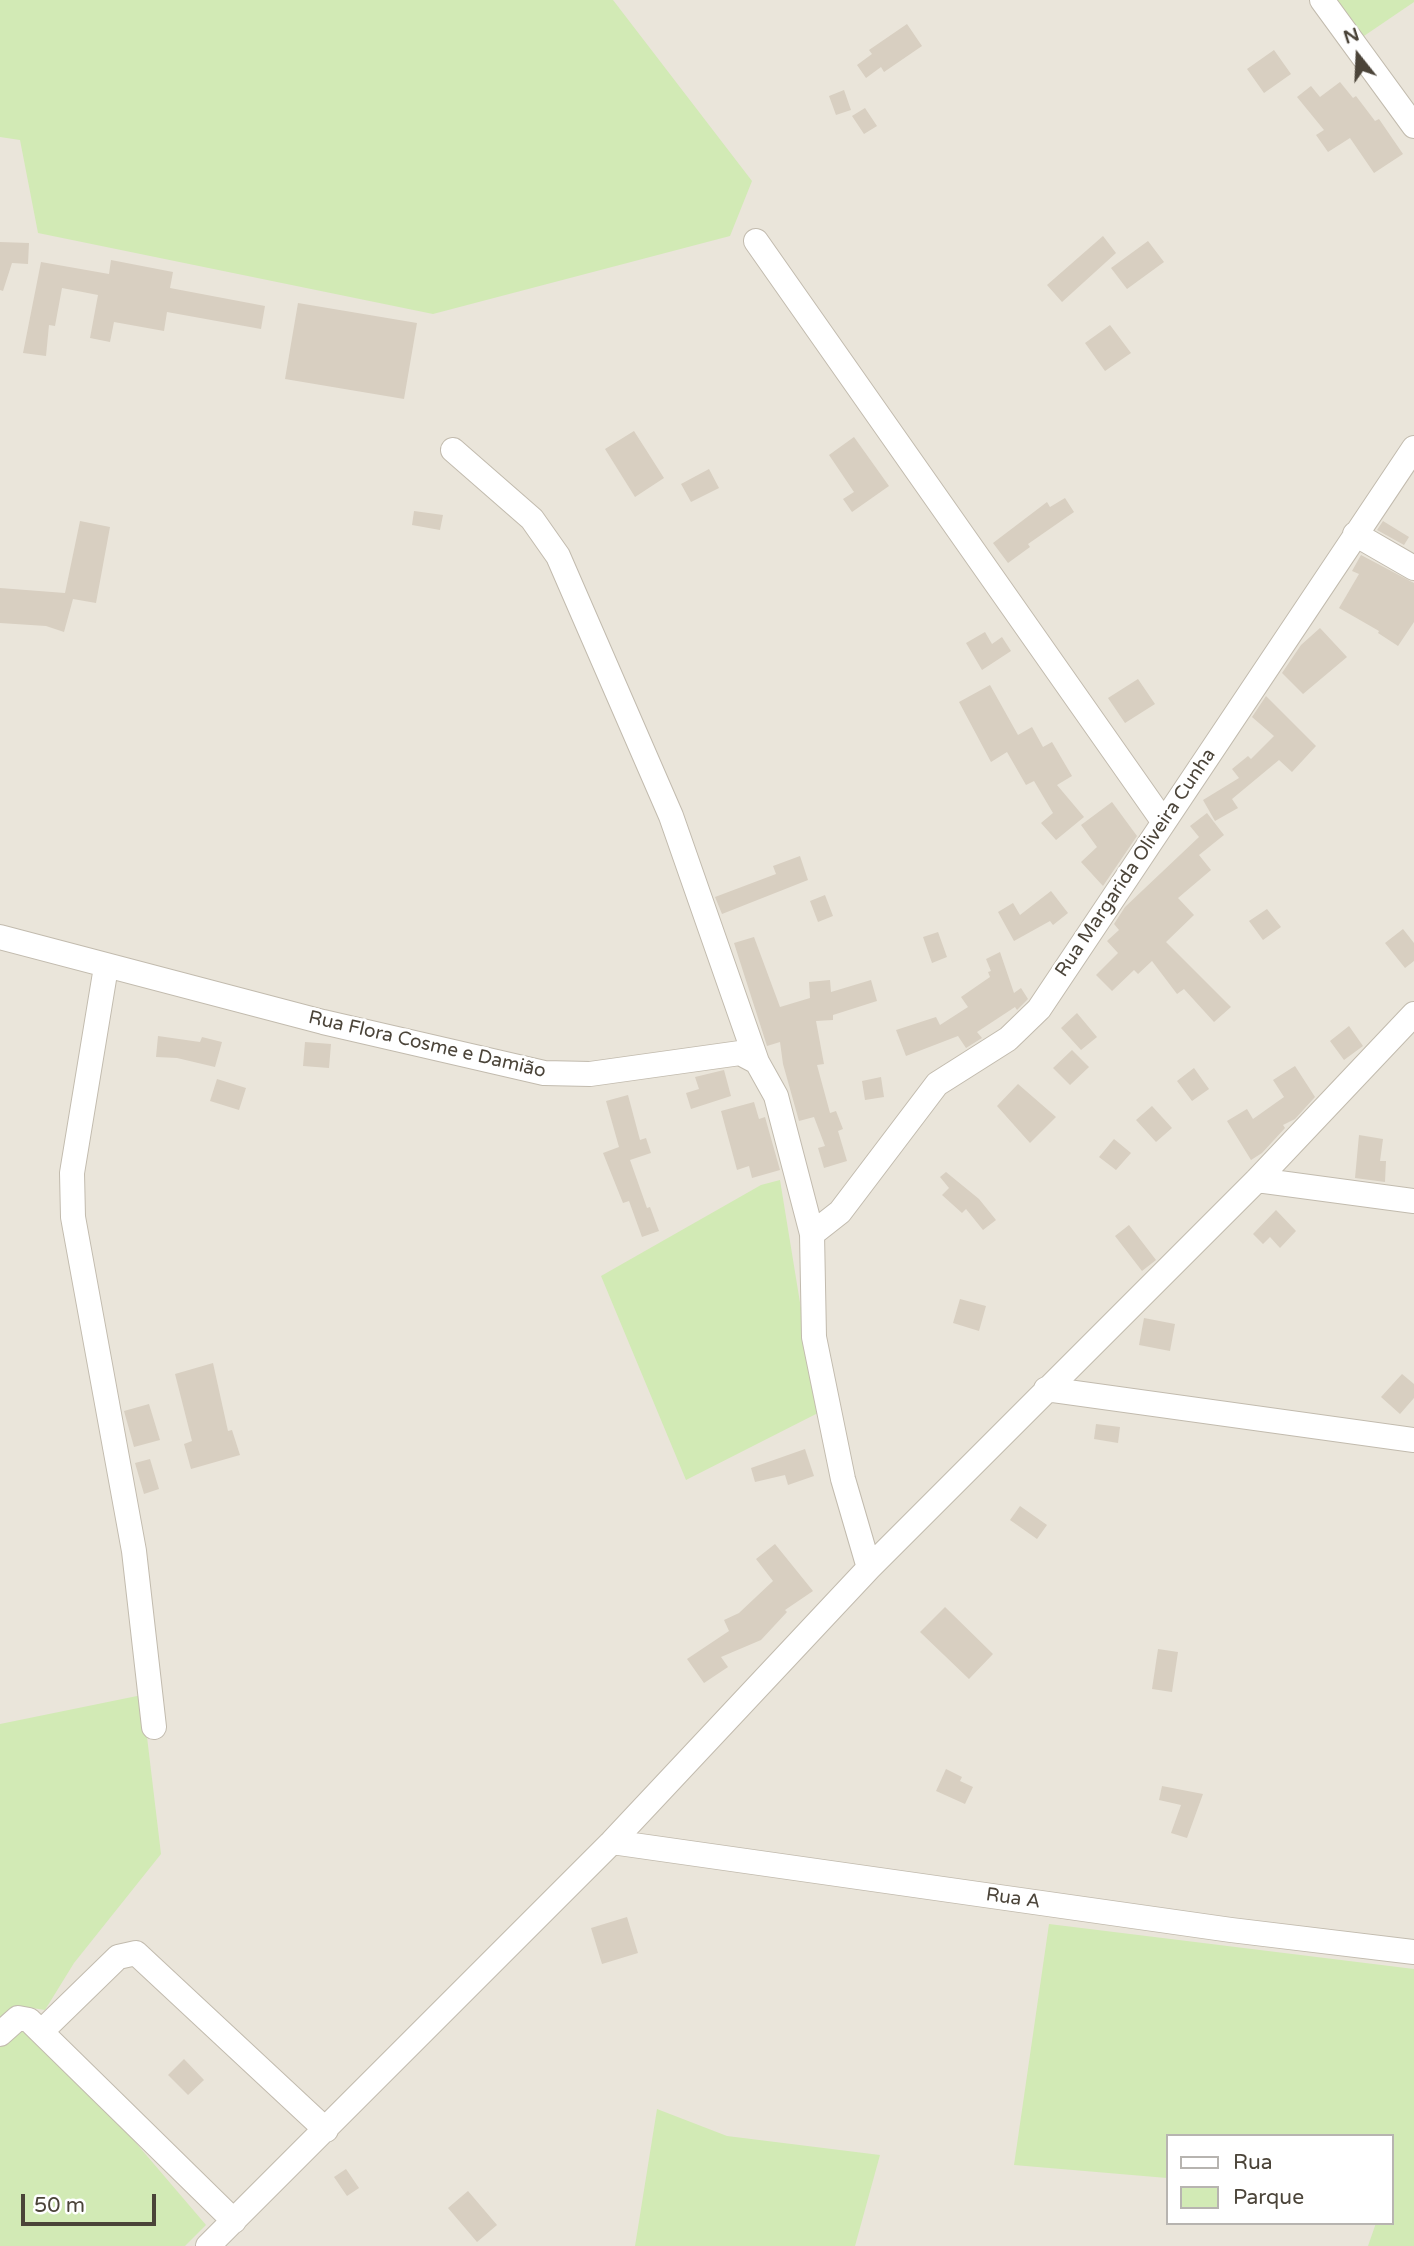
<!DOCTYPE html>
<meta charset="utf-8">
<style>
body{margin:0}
#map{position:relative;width:1414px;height:2246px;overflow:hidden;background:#f6f3ec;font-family:"Varela Round",sans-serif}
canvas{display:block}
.legend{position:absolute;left:1166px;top:2134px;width:228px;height:91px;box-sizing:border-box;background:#fff;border:2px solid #b7b4b0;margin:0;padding:9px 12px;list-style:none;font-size:21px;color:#4b4439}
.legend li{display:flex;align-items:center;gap:14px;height:35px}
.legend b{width:35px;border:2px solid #b7b4b0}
.north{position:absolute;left:1323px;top:21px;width:70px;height:70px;-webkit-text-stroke:5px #fff;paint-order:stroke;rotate:342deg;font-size:19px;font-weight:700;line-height:28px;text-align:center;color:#4b4439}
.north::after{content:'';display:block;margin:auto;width:24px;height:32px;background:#4b4439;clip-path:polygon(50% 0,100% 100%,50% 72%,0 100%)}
.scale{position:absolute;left:21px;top:2194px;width:135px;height:32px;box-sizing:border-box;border:4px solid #4b4439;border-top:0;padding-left:9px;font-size:21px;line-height:24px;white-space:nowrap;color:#4b4439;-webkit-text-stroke:5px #fff;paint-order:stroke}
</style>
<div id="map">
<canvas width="1414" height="2246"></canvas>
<ul class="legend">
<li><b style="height:9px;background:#fff"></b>Rua</li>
<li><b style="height:19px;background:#d2eab5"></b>Parque</li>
</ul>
<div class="north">N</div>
<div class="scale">50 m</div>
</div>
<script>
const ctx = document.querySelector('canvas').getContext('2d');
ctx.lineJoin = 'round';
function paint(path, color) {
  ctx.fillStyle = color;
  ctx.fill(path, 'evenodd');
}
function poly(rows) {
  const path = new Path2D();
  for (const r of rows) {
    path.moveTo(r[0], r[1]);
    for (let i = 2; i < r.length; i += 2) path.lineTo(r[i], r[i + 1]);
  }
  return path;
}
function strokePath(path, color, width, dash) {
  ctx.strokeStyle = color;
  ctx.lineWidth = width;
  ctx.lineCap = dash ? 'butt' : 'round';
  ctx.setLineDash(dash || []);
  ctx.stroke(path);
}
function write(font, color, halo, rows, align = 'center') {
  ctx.font = font + ' "Varela Round",sans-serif';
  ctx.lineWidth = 6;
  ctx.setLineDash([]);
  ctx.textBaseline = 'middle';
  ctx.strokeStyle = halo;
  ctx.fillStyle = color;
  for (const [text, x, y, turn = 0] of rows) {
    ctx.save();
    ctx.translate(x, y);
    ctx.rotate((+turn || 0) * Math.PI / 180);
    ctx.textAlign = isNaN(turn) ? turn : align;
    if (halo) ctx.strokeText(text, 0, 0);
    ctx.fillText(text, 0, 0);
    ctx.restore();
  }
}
paint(poly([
 [0,0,1414,0,1414,2246,0,2246],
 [1167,2136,1391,2136,1391,2223,1167,2223]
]), '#eae5da');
paint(poly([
 [0,0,613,0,752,181,730,236,433,314,38,233,20,140,0,137],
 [1333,0,1414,0,1414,2,1361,38],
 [780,1180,818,1413,686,1480,601,1276,761,1185],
 [142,1695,161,1854,74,1963,45,2010,19,2006,206,2225,185,2246,0,2246,0,1724],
 [1049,1924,1414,1969,1414,2246,1368,2246,1376,2223,1391,2223,1391,2136,1167,2136,1167,2178,1014,2165],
 [657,2109,727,2136,880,2155,855,2246,635,2246]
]), '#d2eab5');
paint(poly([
 [907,24,922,46,884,72,881,67,866,78,857,65,872,54,869,50],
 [1274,50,1291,74,1264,93,1247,69],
 [1340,82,1353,98,1356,96,1375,121,1379,119,1403,154,1374,173,1350,138,1328,152,1316,135,1324,130,1297,97,1311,86,1320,97],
 [844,90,851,110,836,115,829,96],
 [865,108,877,126,864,134,852,116],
 [1103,236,1116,253,1062,302,1047,285],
 [1148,241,1164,262,1127,289,1111,268],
 [0,242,29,243,28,264,12,263,3,291,0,290],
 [111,260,173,272,170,288,265,306,261,329,167,312,164,331,114,322,110,342,90,338,98,295,62,288,55,326,49,325,46,356,23,353,41,262,109,274],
 [298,303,417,323,404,399,285,379],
 [1110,325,1131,353,1105,371,1085,343],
 [634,431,664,478,635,497,605,449],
 [854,437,889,486,852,512,843,499,854,492,829,455],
 [709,469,719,488,691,502,681,484],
 [1065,498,1074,512,1028,544,1030,547,1008,563,993,543,1047,502,1050,507],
 [414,511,443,515,440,530,412,525],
 [80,521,110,527,96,603,73,599,64,632,46,626,0,623,0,588,65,593],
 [1383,521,1409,537,1404,545,1377,530],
 [1361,555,1414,583,1414,622,1398,646,1378,633,1379,631,1339,608,1359,574,1352,571],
 [1320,628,1347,657,1303,694,1282,673,1301,645],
 [985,632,992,644,1002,637,1011,651,982,670,966,643],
 [1138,679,1155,704,1125,723,1108,698],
 [990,685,1018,735,1032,727,1043,747,1052,742,1072,776,1057,785,1084,817,1056,840,1041,823,1053,813,1034,781,1026,785,1007,752,991,762,959,702],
 [1266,696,1316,746,1292,772,1279,760,1232,799,1238,808,1215,821,1203,800,1239,778,1232,769,1248,756,1251,759,1274,736,1252,717],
 [1112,802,1137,836,1103,886,1081,862,1097,847,1081,825],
 [1207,813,1224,835,1199,855,1211,870,1178,898,1194,915,1166,942,1231,1007,1214,1022,1184,989,1177,994,1152,961,1138,974,1134,970,1112,991,1096,975,1118,953,1107,941,1119,930,1114,924,1125,907,1199,837,1190,826],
 [800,856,808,880,722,914,715,897,776,874,773,866],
 [1051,891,1068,913,1053,925,1050,921,1014,941,998,912,1013,903,1020,915],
 [825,895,833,916,818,922,810,901],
 [1267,909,1281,927,1263,940,1249,921],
 [1403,929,1414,943,1414,961,1405,968,1385,943],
 [938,932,947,957,932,963,923,937],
 [754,937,780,1007,810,998,809,982,830,980,831,992,871,980,877,1001,833,1015,833,1020,816,1021,824,1064,817,1065,830,1113,836,1111,843,1129,838,1131,847,1161,824,1168,818,1148,825,1146,814,1117,799,1121,783,1064,780,1042,767,1046,734,943],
 [1000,952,1014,993,1021,988,1028,999,1017,1010,1015,1007,977,1032,982,1038,966,1048,958,1036,906,1056,896,1030,936,1017,940,1025,968,1007,961,997,990,977,988,972,991,971,986,959],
 [1077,1013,1097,1037,1081,1050,1061,1028],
 [1349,1026,1363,1046,1344,1060,1330,1041],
 [158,1036,200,1042,202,1037,222,1042,215,1067,177,1058,156,1057],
 [305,1042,331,1044,329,1068,303,1066],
 [1072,1050,1089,1067,1070,1085,1053,1068],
 [1295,1066,1315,1097,1295,1119,1283,1125,1285,1128,1262,1153,1251,1160,1227,1121,1247,1109,1253,1119,1284,1097,1273,1080],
 [1194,1068,1209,1089,1192,1101,1177,1081],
 [724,1070,731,1096,691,1109,686,1093,699,1089,695,1077],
 [881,1077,884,1097,865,1100,862,1081],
 [217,1079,246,1088,239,1110,210,1101],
 [1018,1084,1056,1117,1030,1143,997,1106],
 [628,1095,640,1140,646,1138,651,1153,630,1160,647,1208,650,1207,659,1231,642,1237,629,1201,623,1203,603,1153,619,1147,606,1101],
 [754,1102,759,1119,765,1117,780,1170,752,1178,749,1166,737,1170,721,1111],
 [1152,1106,1172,1128,1156,1142,1136,1120],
 [1359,1135,1383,1139,1380,1161,1386,1161,1385,1182,1355,1178],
 [1114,1139,1131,1153,1116,1170,1099,1157],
 [946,1172,979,1199,996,1220,983,1230,966,1209,962,1213,942,1195,949,1188,940,1177],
 [1276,1210,1296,1231,1280,1248,1270,1237,1263,1244,1253,1234],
 [1129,1225,1156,1260,1142,1271,1115,1236],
 [960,1299,986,1306,979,1331,953,1323],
 [1144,1318,1175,1324,1170,1351,1139,1345],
 [213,1363,228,1431,232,1430,240,1455,191,1469,184,1444,192,1441,175,1374],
 [1402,1374,1414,1384,1414,1398,1400,1414,1381,1397],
 [149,1404,160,1440,134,1447,124,1411],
 [1096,1424,1120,1427,1118,1443,1094,1439],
 [805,1449,814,1476,788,1485,785,1475,755,1482,751,1468],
 [150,1459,159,1489,144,1494,135,1463],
 [1020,1506,1047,1525,1037,1539,1010,1520],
 [775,1544,813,1591,785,1610,787,1612,761,1640,721,1657,728,1667,704,1683,687,1659,729,1631,724,1620,739,1613,773,1581,756,1559],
 [945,1607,993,1654,969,1679,920,1632],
 [1158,1649,1178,1652,1172,1692,1152,1689],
 [946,1769,962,1777,960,1781,973,1787,965,1804,936,1791],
 [1162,1786,1203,1794,1187,1838,1171,1833,1181,1805,1159,1800],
 [627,1917,638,1953,602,1964,591,1928],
 [184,2059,204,2080,188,2095,168,2075],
 [346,2169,359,2188,347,2196,334,2177],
 [468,2191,497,2225,477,2242,448,2208]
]), '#d8cfc1');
const minor = poly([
 [1322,0,1414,126],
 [756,241,1163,821],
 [453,450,532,519,558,556,671,816,757,1062],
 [1355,534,1414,568],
 [0,937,323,1022,544,1073,590,1074,740,1053,757,1062,776,1096,812,1234,814,1337,843,1479,869,1568],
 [106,967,72,1173,73,1217,134,1551,154,1727],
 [1257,1180,1414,1201],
 [812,1234,840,1212,937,1084,1008,1039,1039,1009,1414,448],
 [1046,1389,1414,1440],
 [612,1842,1231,1930,1414,1952],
 [42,2031,118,1957,136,1953,326,2130],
 [0,2034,18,2018,29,2020,234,2221],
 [208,2246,612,1842,869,1568,1257,1180,1414,1014]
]);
strokePath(minor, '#c2bbae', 26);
strokePath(minor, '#fff', 24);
write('19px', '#4b4439', '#fff', [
 ["Rua Margarida Oliveira Cunha",1136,863,-56],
 ["Rua Flora Cosme e Damião",427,1045,13],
 ["Rua A",1013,1899,8]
]);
</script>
